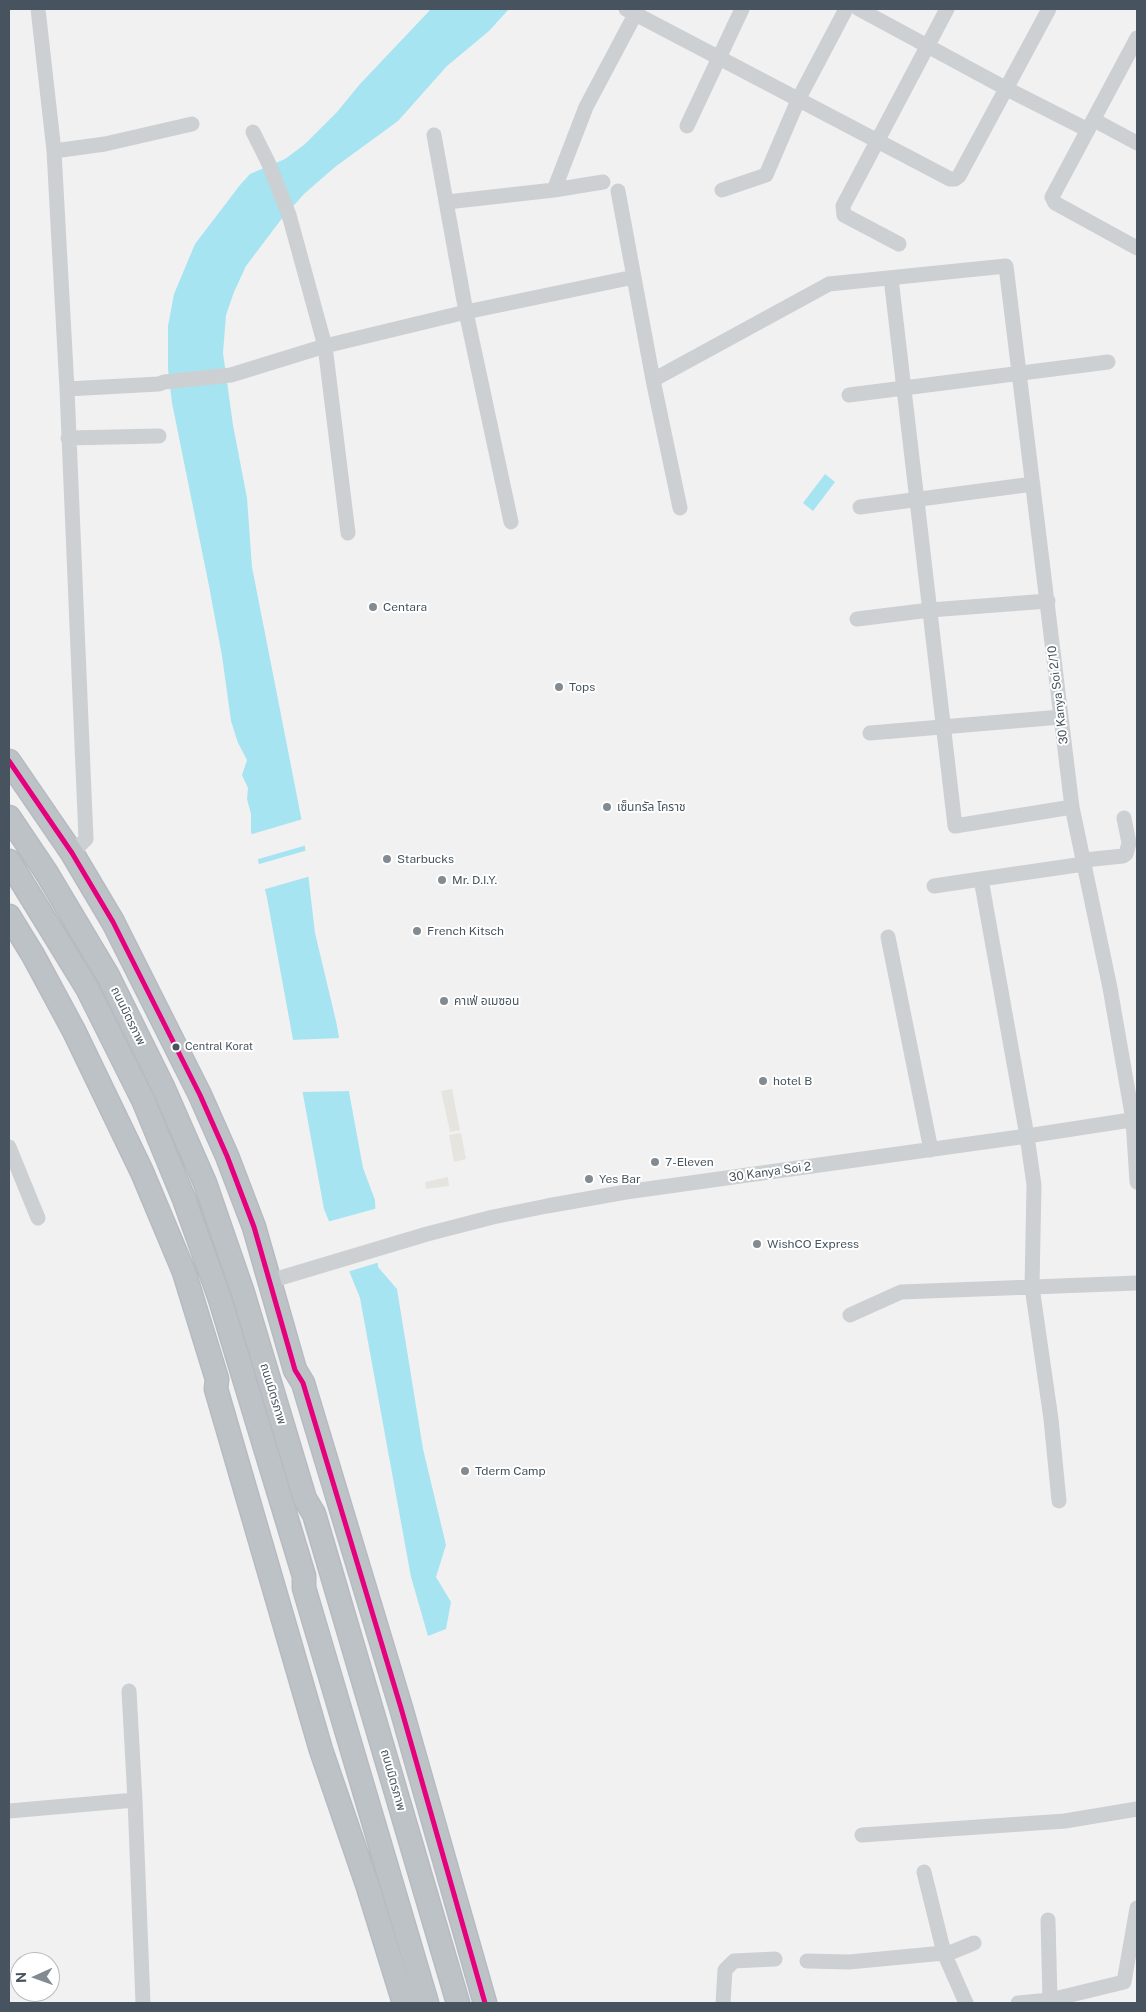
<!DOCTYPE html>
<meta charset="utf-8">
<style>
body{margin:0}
#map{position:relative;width:1146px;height:2012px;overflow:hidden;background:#f2f1f1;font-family:"Public Sans",sans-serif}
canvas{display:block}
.frame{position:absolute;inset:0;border:10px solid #47545f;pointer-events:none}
.north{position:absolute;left:10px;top:1952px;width:50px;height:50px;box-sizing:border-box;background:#fff;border:1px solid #b5bbbf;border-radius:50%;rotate:268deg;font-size:14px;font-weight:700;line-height:20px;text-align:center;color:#47545f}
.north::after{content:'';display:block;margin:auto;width:18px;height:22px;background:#838b92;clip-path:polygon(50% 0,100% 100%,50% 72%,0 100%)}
</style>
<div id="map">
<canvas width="1146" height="2012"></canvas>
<div class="frame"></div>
<div class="north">N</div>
</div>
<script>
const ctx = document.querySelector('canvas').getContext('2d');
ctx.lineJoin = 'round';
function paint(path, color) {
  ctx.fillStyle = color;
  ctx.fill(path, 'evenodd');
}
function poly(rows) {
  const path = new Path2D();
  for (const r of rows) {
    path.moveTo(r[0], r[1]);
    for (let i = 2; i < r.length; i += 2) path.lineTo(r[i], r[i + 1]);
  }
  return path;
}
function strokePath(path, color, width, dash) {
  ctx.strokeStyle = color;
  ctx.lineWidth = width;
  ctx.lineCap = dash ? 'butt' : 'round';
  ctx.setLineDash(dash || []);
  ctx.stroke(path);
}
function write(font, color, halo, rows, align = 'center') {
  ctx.font = font + ' "Public Sans","Noto Sans Thai",sans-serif';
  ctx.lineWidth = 4;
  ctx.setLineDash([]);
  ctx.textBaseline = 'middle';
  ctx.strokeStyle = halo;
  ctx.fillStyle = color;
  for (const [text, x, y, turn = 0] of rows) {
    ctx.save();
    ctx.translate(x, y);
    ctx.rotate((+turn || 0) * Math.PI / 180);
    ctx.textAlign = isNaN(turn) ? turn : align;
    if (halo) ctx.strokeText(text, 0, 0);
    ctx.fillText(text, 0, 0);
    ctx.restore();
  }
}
paint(poly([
 [452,1089,460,1130,450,1132,441,1091],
 [461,1133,466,1159,454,1162,449,1135],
 [448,1177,449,1186,426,1189,425,1182]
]), '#e6e4df');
paint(poly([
 [431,9,509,9,489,31,447,66,398,121,335,167,304,194,280,221,246,266,234,292,226,315,223,353,233,425,247,498,252,567,302,822,315,933,336,1021,363,1168,375,1200,378,1267,397,1289,423,1449,446,1545,436,1577,451,1602,446,1629,428,1636,411,1577,360,1298,324,1209,267,898,251,831,251,814,247,799,248,788,242,775,247,760,238,743,231,721,222,656,209,586,172,403,168,369,168,326,174,294,195,244,240,185,250,174,285,159,305,144,337,112,360,84],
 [825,474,835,482,813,511,803,503]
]), '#a6e4f2');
paint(poly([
 [303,819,307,845,255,860,249,835],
 [308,850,311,876,262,890,256,865],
 [341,1038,351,1091,300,1092,291,1040],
 [378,1208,380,1262,347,1272,327,1222]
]), '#f2f1f1');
const highway = poly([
 [9,761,72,853,113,922,200,1095,227,1156,254,1227,295,1370,303,1383,401,1708,485,2003],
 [9,817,46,872,108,976,163,1087,205,1183,243,1293,305,1499,314,1514,458,2003],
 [9,861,87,988,144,1102,184,1199,220,1299,304,1576,304,1588,427,2003],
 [9,916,33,955,74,1031,142,1172,184,1272,217,1379,216,1389,321,1750,368,1887,404,2003]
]);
strokePath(highway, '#b6bbc1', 25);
strokePath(poly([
 [38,9,54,151,67,389,86,839,72,853],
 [626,9,950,179,955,179,959,176,1049,9],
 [859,9,1007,89,1088,130],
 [1137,38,1052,197,1055,203,1137,248],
 [1094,120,1137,143],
 [687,126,742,9],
 [253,132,268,162,289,215,325,346,348,533],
 [434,135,466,312,511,522],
 [54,151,105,144,192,124],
 [554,190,586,107,638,9],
 [722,190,766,175,799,98,846,9],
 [618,191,653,380,680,508],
 [447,202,554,190,603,182],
 [899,244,844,215,843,206,947,9],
 [891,278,955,826,1072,807],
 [653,380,829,284,1006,266,1072,807,1110,988,1133,1120,1137,1182],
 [67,389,159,384,164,382,231,375,325,346,466,312,634,277],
 [849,395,1108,362],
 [68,438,159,436],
 [860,507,1033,484],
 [857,619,930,610,1048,601],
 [870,733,1061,717],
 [1084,860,1123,856,1126,854,1129,843,1124,818],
 [934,886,981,879],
 [888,937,931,1150],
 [9,1147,38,1218],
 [270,1281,427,1234,493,1217,547,1206,626,1192,1027,1136,1137,1119],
 [850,1315,901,1292,1137,1283],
 [1059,1501,1051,1419,1032,1287,1034,1185,1027,1136,981,879,1084,864],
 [129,1691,135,1800],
 [9,1811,135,1800,143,2003],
 [862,1835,1065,1821,1137,1809],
 [924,1872,944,1953,966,2003],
 [1048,1920,1050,2000],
 [807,1961,849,1962,944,1953,952,1952,974,1943],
 [723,2003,725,1970,734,1961,775,1959],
 [1018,2003,1050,2000,1124,1982,1137,1908]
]), '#cdd0d2', 15);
strokePath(highway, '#bdc2c7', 22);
strokePath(poly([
 [9,761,72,853,113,922,200,1095,227,1156,254,1227,295,1370,303,1383,401,1708,485,2003]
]), '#e5007d', 5);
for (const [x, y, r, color] of [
 [373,607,5,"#838b92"],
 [559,687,5,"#838b92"],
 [607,807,5,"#838b92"],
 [387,859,5,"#838b92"],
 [442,880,5,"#838b92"],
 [417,931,5,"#838b92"],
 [444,1001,5,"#838b92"],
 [176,1047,4.5,"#47545f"],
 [763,1081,5,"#838b92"],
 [655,1162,5,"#838b92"],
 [589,1179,5,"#838b92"],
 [757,1244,5,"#838b92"],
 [465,1471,5,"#838b92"]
]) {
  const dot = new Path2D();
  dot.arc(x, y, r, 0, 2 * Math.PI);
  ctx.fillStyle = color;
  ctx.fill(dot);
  strokePath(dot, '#fff', 2);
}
write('11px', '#47545f', '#fff', [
 ["Central Korat",185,1047]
], 'left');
write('12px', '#47545f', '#fff', [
 ["Centara",383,607],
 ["Tops",569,687],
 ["เซ็นทรัล โคราช",617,807],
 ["Starbucks",397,859],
 ["Mr. D.I.Y.",452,880],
 ["French Kitsch",427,931],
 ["คาเฟ่ อเมซอน",454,1001],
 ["hotel B",773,1081],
 ["7-Eleven",665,1162],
 ["Yes Bar",599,1179],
 ["WishCO Express",767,1244],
 ["Tderm Camp",475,1471]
], 'left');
write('12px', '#47545f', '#fff', [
 ["30 Kanya Soi 2/10",1058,695,-97],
 ["ถนนมิตรภาพ",128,1016,64],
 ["30 Kanya Soi 2",770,1172,-8],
 ["ถนนมิตรภาพ",273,1394,73],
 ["ถนนมิตรภาพ",393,1780,74]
]);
</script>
